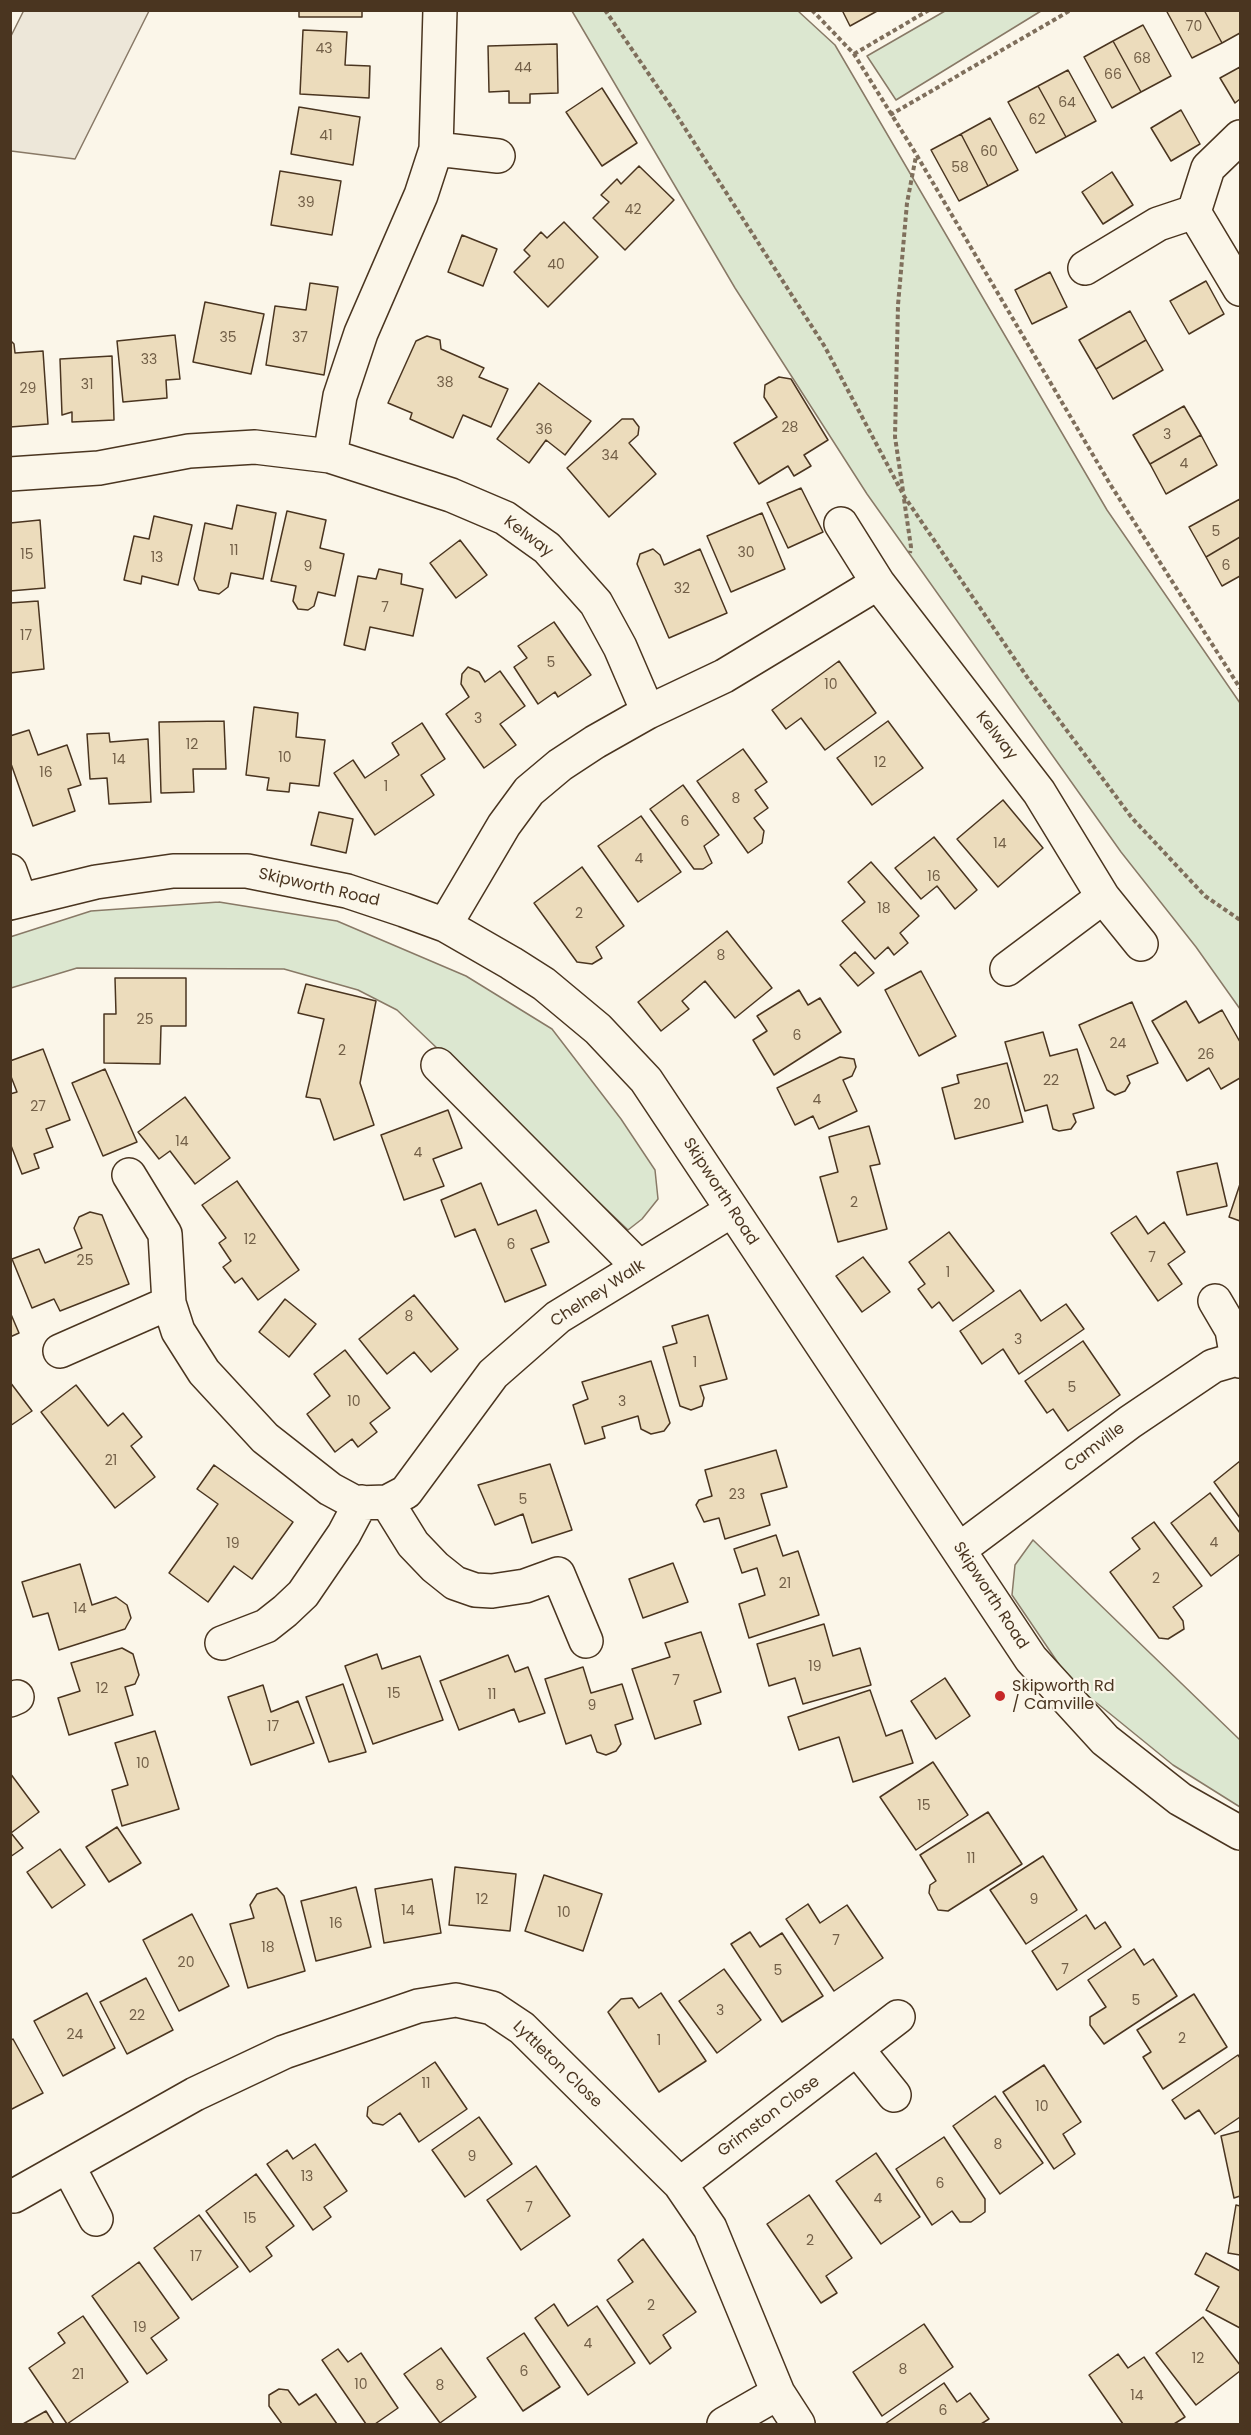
<!DOCTYPE html>
<style>
body{margin:0}
#map{position:relative;width:1251px;height:2435px;overflow:hidden;background:#fbf6e9;font-family:Poppins,sans-serif}
canvas{display:block}
.frame{position:absolute;inset:0;border:12px solid #4a3520;pointer-events:none}
</style>
<div id="map">
<canvas width="1251" height="2435"></canvas>
<div class="frame"></div>
</div>
<script>
const ctx = document.querySelector('canvas').getContext('2d');
ctx.lineJoin = 'round';
function paint(path, color) {
  ctx.fillStyle = color;
  ctx.fill(path, 'evenodd');
}
function poly(rows) {
  const path = new Path2D();
  for (const r of rows) {
    path.moveTo(r[0], r[1]);
    for (let i = 2; i < r.length; i += 2) path.lineTo(r[i], r[i + 1]);
  }
  return path;
}
function strokePath(path, color, width, dash) {
  ctx.strokeStyle = color;
  ctx.lineWidth = width;
  ctx.lineCap = dash ? 'butt' : 'round';
  ctx.setLineDash(dash || []);
  ctx.stroke(path);
}
function write(font, color, halo, rows, align = 'center') {
  ctx.font = font + ' Poppins,sans-serif';
  ctx.lineWidth = 4.5;
  ctx.setLineDash([]);
  ctx.textBaseline = 'middle';
  ctx.strokeStyle = halo;
  ctx.fillStyle = color;
  for (const [text, x, y, turn = 0] of rows) {
    ctx.save();
    ctx.translate(x, y);
    ctx.rotate((+turn || 0) * Math.PI / 180);
    ctx.textAlign = isNaN(turn) ? turn : align;
    if (halo) ctx.strokeText(text, 0, 0);
    ctx.fillText(text, 0, 0);
    ctx.restore();
  }
}
const green = poly([
 [572,11,798,11,835,45,1107,510,1240,703,1240,1009,1196,947,1121,852,867,494,735,288,572,11],
 [945,11,1041,11,896,100,867,56,945,11],
 [219,902,337,921,466,976,552,1029,621,1119,655,1170,658,1199,642,1219,628,1230,397,1010,358,990,284,969,77,968,11,988,10,937,91,911,219,902],
 [1033,1540,1240,1740,1240,1807,1173,1765,1071,1682,1012,1595,1015,1565,1033,1540]
]);
paint(green, '#dce7d0');
strokePath(green, '#887966', 1.5);
const parking = poly([
 [24,10,149,11,75,159,11,151,11,36,24,10]
]);
paint(parking, '#ede7d9');
strokePath(parking, '#887966', 1.5);
const building = poly([
 [299,10,362,10,362,17,299,17,299,10],
 [842,10,879,10,850,26,842,10],
 [1166,10,1204,10,1222,43,1192,58,1166,10],
 [1204,10,1240,10,1240,33,1222,43,1204,10],
 [1143,25,1171,76,1141,92,1113,41,1143,25],
 [303,30,347,32,345,65,370,66,369,98,300,94,303,30],
 [1113,41,1141,92,1112,108,1084,57,1113,41],
 [557,44,558,93,530,94,530,103,509,103,509,91,489,92,488,46,557,44],
 [1240,67,1240,99,1235,103,1220,78,1240,67],
 [1068,70,1096,121,1066,137,1038,86,1068,70],
 [1038,86,1066,137,1036,153,1008,102,1038,86],
 [602,88,637,143,602,166,566,112,602,88],
 [299,107,360,117,353,165,291,154,299,107],
 [1181,110,1200,144,1171,161,1151,128,1181,110],
 [990,118,1018,170,988,186,961,134,990,118],
 [961,134,988,186,959,201,931,150,961,134],
 [639,166,674,200,625,250,593,218,609,202,601,195,617,179,621,184,639,166],
 [280,171,341,181,332,235,271,225,280,171],
 [1112,172,1133,205,1103,224,1082,192,1112,172],
 [564,222,598,257,548,307,514,272,530,256,524,250,541,232,547,238,564,222],
 [462,235,497,249,483,286,448,272,462,235],
 [1050,272,1067,307,1032,324,1015,290,1050,272],
 [1206,281,1224,314,1189,334,1170,301,1206,281],
 [310,283,338,287,324,375,266,365,275,306,306,310,310,283],
 [205,302,264,314,251,374,193,362,205,302],
 [1130,311,1146,340,1096,369,1079,340,1130,311],
 [175,335,180,379,166,380,167,398,123,402,117,341,175,335],
 [427,336,440,340,441,349,484,368,479,377,508,389,491,427,463,415,453,438,410,419,412,413,388,403,416,341,427,336],
 [10,340,14,344,15,353,43,351,48,424,10,427,10,340],
 [1146,340,1163,370,1113,399,1096,369,1146,340],
 [112,356,114,420,72,422,72,412,62,415,60,359,112,356],
 [779,377,791,379,828,440,804,455,811,466,794,476,788,466,759,484,734,443,777,417,764,397,765,385,779,377],
 [539,383,591,421,565,455,546,440,529,463,497,439,539,383],
 [1184,406,1201,435,1150,464,1133,435,1184,406],
 [622,419,633,419,639,427,638,435,629,443,656,474,609,517,567,468,622,419],
 [1201,435,1217,465,1166,494,1150,464,1201,435],
 [801,488,823,532,788,548,767,503,801,488],
 [1240,499,1240,537,1206,557,1189,527,1240,499],
 [237,505,276,513,263,579,231,573,228,587,219,594,199,590,194,579,205,523,232,529,237,505],
 [287,511,326,520,320,548,344,554,335,596,318,592,314,606,308,610,298,609,293,601,296,586,271,581,287,511],
 [762,513,785,569,731,592,707,536,762,513],
 [154,516,192,525,178,585,142,576,141,584,124,580,134,536,149,539,154,516],
 [40,520,45,588,10,591,10,523,40,520],
 [1240,537,1240,576,1222,586,1206,557,1240,537],
 [460,540,487,575,456,598,430,563,460,540],
 [653,549,660,555,664,565,700,549,727,613,669,638,637,564,640,554,653,549],
 [379,569,402,574,401,584,423,589,413,636,370,627,365,650,344,645,358,576,376,579,379,569],
 [38,601,44,669,10,673,10,603,38,601],
 [554,622,591,675,558,697,555,692,538,704,514,667,527,658,518,646,554,622],
 [839,661,876,713,825,750,801,718,786,729,772,710,839,661],
 [468,667,479,672,485,682,500,671,525,706,500,724,516,745,484,768,446,714,469,697,461,684,462,674,468,667],
 [254,707,298,713,296,737,325,740,319,786,290,783,289,792,267,790,269,778,246,775,254,707],
 [224,721,226,769,193,769,194,792,161,793,159,722,224,721],
 [888,721,923,768,872,805,837,758,888,721],
 [422,723,445,759,421,775,434,795,375,835,334,773,353,760,365,778,399,755,392,743,422,723],
 [29,730,38,755,67,745,81,785,68,789,75,811,33,826,10,761,10,736,29,730],
 [109,733,110,742,148,739,151,802,109,804,107,778,90,779,87,734,109,733],
 [743,749,767,782,755,790,768,808,754,818,764,831,762,843,748,853,697,781,743,749],
 [683,785,719,835,704,846,712,863,703,869,694,869,650,809,683,785],
 [1003,800,1043,848,998,887,957,839,1003,800],
 [319,812,353,819,346,853,311,845,319,812],
 [641,816,681,872,638,902,598,846,641,816],
 [934,837,977,890,955,909,937,886,921,899,895,868,934,837],
 [871,862,919,916,900,933,908,943,894,955,888,947,875,959,842,921,865,902,848,882,871,862],
 [582,867,624,926,596,947,602,958,592,964,577,962,534,903,582,867],
 [727,931,772,988,735,1018,705,981,682,1001,689,1009,661,1031,638,1002,727,931],
 [855,952,874,973,858,986,840,965,855,952],
 [921,971,956,1036,919,1056,885,990,921,971],
 [115,978,186,978,186,1026,161,1026,160,1064,104,1063,104,1014,116,1014,115,978],
 [306,984,376,1001,360,1083,374,1125,334,1140,320,1099,306,1097,324,1019,298,1013,306,984],
 [799,990,808,1005,820,998,841,1032,774,1075,753,1040,767,1031,757,1016,799,990],
 [1186,1001,1199,1023,1222,1010,1240,1042,1240,1078,1221,1089,1209,1068,1187,1081,1152,1021,1186,1001],
 [1132,1002,1158,1063,1127,1076,1130,1083,1125,1091,1115,1095,1107,1090,1079,1025,1132,1002],
 [1043,1032,1050,1056,1077,1049,1094,1108,1073,1114,1076,1122,1071,1129,1059,1131,1053,1129,1047,1105,1025,1111,1005,1042,1043,1032],
 [43,1049,70,1120,46,1129,53,1147,34,1154,39,1168,22,1174,10,1143,10,1094,17,1092,10,1074,10,1061,43,1049],
 [840,1057,854,1059,856,1067,852,1076,843,1080,857,1111,819,1129,813,1116,795,1125,777,1088,840,1057],
 [1007,1063,1023,1122,955,1139,942,1088,959,1083,957,1075,1007,1063],
 [105,1069,137,1142,103,1156,72,1083,105,1069],
 [185,1097,230,1158,195,1184,170,1151,159,1159,138,1132,185,1097],
 [448,1110,462,1148,433,1159,444,1186,404,1200,381,1135,448,1110],
 [869,1126,880,1164,870,1166,887,1229,838,1242,820,1177,838,1172,829,1137,869,1126],
 [1217,1163,1227,1206,1187,1215,1177,1172,1217,1163],
 [237,1181,299,1270,258,1300,242,1278,235,1283,223,1267,231,1261,219,1243,226,1238,202,1205,237,1181],
 [481,1183,498,1225,536,1210,549,1242,531,1249,546,1285,505,1302,475,1229,455,1237,441,1200,481,1183],
 [1240,1184,1240,1221,1229,1217,1240,1184],
 [90,1212,102,1215,129,1284,60,1311,54,1299,32,1308,12,1259,39,1249,45,1263,82,1248,74,1228,79,1217,90,1212],
 [1136,1216,1148,1234,1164,1222,1185,1252,1168,1264,1182,1284,1158,1301,1111,1233,1136,1216],
 [949,1232,994,1291,953,1321,939,1302,932,1308,918,1289,925,1284,909,1262,949,1232],
 [863,1257,890,1292,862,1312,836,1276,863,1257],
 [1020,1290,1041,1321,1066,1304,1084,1329,1019,1374,1003,1349,982,1364,960,1331,1020,1290],
 [414,1295,458,1349,431,1372,414,1352,387,1374,359,1339,414,1295],
 [285,1299,316,1324,289,1357,259,1332,285,1299],
 [10,1312,19,1333,10,1337,10,1312],
 [708,1315,727,1379,700,1386,704,1398,702,1406,691,1410,680,1406,663,1347,677,1343,672,1326,708,1315],
 [1083,1341,1120,1395,1068,1431,1053,1409,1047,1413,1025,1381,1083,1341],
 [345,1350,390,1408,370,1423,377,1432,358,1447,352,1439,335,1452,307,1414,330,1396,314,1374,345,1350],
 [651,1361,670,1423,664,1431,651,1434,641,1429,638,1416,602,1427,605,1438,585,1444,573,1405,588,1399,582,1382,651,1361],
 [10,1382,32,1411,10,1426,10,1382],
 [76,1385,108,1426,123,1413,142,1437,131,1446,155,1477,115,1508,41,1412,76,1385],
 [776,1450,787,1487,761,1494,770,1525,725,1539,719,1518,704,1522,696,1505,699,1500,712,1496,705,1470,776,1450],
 [1240,1461,1240,1518,1214,1482,1240,1461],
 [550,1464,572,1530,532,1543,523,1514,495,1525,478,1485,550,1464],
 [214,1465,293,1522,252,1579,234,1566,208,1602,169,1573,218,1504,197,1489,214,1465],
 [1210,1493,1240,1533,1240,1554,1211,1576,1171,1523,1210,1493],
 [1154,1522,1202,1586,1173,1607,1183,1621,1184,1629,1168,1639,1159,1638,1110,1572,1140,1549,1132,1538,1154,1522],
 [776,1535,783,1556,798,1551,819,1615,749,1638,739,1604,765,1595,757,1568,742,1573,734,1549,776,1535],
 [673,1563,688,1602,643,1618,629,1579,673,1563],
 [80,1564,92,1605,116,1597,127,1605,131,1618,125,1629,59,1650,48,1613,33,1617,22,1582,80,1564],
 [824,1624,833,1656,860,1648,871,1685,803,1704,795,1678,769,1686,757,1644,824,1624],
 [701,1632,721,1692,694,1701,701,1724,655,1739,632,1669,670,1657,665,1643,701,1632],
 [122,1648,133,1654,139,1675,135,1684,125,1687,133,1715,69,1735,58,1698,80,1691,71,1663,122,1648],
 [377,1654,382,1669,420,1656,443,1720,373,1744,345,1666,377,1654],
 [508,1655,515,1672,528,1667,545,1713,519,1722,514,1709,459,1730,440,1681,508,1655],
 [583,1667,591,1693,622,1684,633,1719,615,1725,621,1744,616,1751,606,1755,597,1752,591,1735,566,1744,545,1679,583,1667],
 [945,1678,970,1716,936,1739,911,1701,945,1678],
 [343,1684,366,1752,329,1762,306,1697,343,1684],
 [263,1685,271,1712,298,1701,314,1743,251,1765,228,1697,263,1685],
 [870,1690,886,1736,902,1730,913,1763,853,1782,839,1737,799,1750,788,1717,870,1690],
 [155,1731,179,1809,122,1826,112,1790,128,1785,115,1743,155,1731],
 [933,1762,968,1815,916,1850,880,1797,933,1762],
 [10,1773,39,1812,11,1833,23,1848,10,1857,10,1773],
 [988,1812,1022,1864,948,1911,938,1910,929,1893,930,1885,936,1881,920,1855,988,1812],
 [117,1827,141,1863,109,1882,86,1847,117,1827],
 [60,1849,85,1885,52,1908,27,1872,60,1849],
 [1043,1856,1077,1910,1026,1944,990,1890,1043,1856],
 [455,1867,516,1874,510,1931,449,1925,455,1867],
 [544,1875,602,1894,583,1951,525,1931,544,1875],
 [432,1879,441,1933,384,1943,375,1889,432,1879],
 [356,1887,371,1947,316,1961,301,1901,356,1887],
 [277,1888,284,1896,305,1971,248,1988,230,1924,254,1918,250,1905,257,1894,277,1888],
 [808,1904,820,1923,847,1905,883,1958,834,1991,786,1919,808,1904],
 [192,1914,229,1986,179,2011,143,1940,192,1914],
 [1086,1915,1095,1929,1105,1922,1121,1947,1057,1990,1032,1951,1086,1915],
 [750,1932,760,1947,782,1933,823,1996,782,2022,731,1944,750,1932],
 [1134,1949,1144,1965,1153,1959,1177,1996,1104,2044,1090,2025,1090,2017,1106,2007,1088,1980,1134,1949],
 [724,1969,761,2020,717,2053,679,2001,724,1969],
 [146,1978,173,2030,127,2054,100,2002,146,1978],
 [87,1993,115,2048,63,2076,34,2021,87,1993],
 [661,1993,706,2061,659,2092,608,2012,621,1999,632,1998,639,2008,661,1993],
 [1194,1994,1227,2047,1163,2089,1143,2057,1151,2052,1137,2030,1194,1994],
 [13,2039,43,2093,10,2110,10,2041,13,2039],
 [1238,2055,1240,2058,1240,2117,1215,2134,1199,2110,1185,2119,1172,2100,1238,2055],
 [435,2062,467,2109,419,2142,400,2113,383,2125,373,2123,367,2116,368,2107,435,2062],
 [1044,2065,1081,2122,1063,2134,1075,2154,1054,2169,1003,2092,1044,2065],
 [995,2096,1043,2163,1000,2194,953,2126,995,2096],
 [479,2117,512,2164,465,2197,432,2150,479,2117],
 [1240,2131,1240,2196,1234,2198,1221,2136,1240,2131],
 [944,2137,985,2199,985,2212,971,2222,960,2222,952,2211,932,2225,896,2169,944,2137],
 [315,2144,347,2191,324,2207,331,2217,313,2230,267,2164,287,2150,293,2159,315,2144],
 [876,2153,920,2217,881,2244,836,2181,876,2153],
 [536,2166,570,2216,521,2250,487,2200,536,2166],
 [256,2174,294,2226,266,2247,272,2256,250,2272,206,2211,256,2174],
 [809,2195,852,2258,826,2276,837,2293,821,2303,767,2224,809,2195],
 [1236,2205,1240,2206,1240,2255,1228,2253,1236,2205],
 [199,2215,238,2267,192,2300,154,2248,199,2215],
 [643,2239,696,2312,663,2335,671,2348,650,2364,607,2300,633,2282,618,2260,643,2239],
 [1206,2253,1240,2271,1240,2328,1206,2310,1219,2287,1195,2274,1206,2253],
 [139,2262,179,2318,151,2338,167,2360,147,2374,92,2296,139,2262],
 [554,2304,568,2326,597,2306,635,2363,588,2395,535,2318,554,2304],
 [83,2316,128,2382,67,2424,29,2368,65,2343,58,2333,83,2316],
 [1203,2317,1240,2365,1240,2371,1196,2405,1156,2353,1203,2317],
 [924,2324,953,2367,882,2416,853,2372,924,2324],
 [524,2333,560,2387,523,2411,487,2358,524,2333],
 [441,2348,476,2397,440,2423,404,2374,441,2348],
 [338,2349,348,2362,361,2353,398,2408,375,2424,366,2424,322,2360,338,2349],
 [1118,2354,1128,2368,1144,2357,1185,2417,1174,2424,1123,2424,1089,2375,1118,2354],
 [944,2383,957,2402,970,2393,989,2419,981,2424,885,2424,944,2383],
 [279,2389,288,2390,299,2405,316,2394,337,2424,282,2424,269,2406,269,2395,279,2389],
 [46,2411,54,2424,23,2424,46,2411]
]);
paint(building, '#ecdcbc');
strokePath(building, '#4a3520', 1.5);
const minor = poly([
 [436,149,498,156],
 [1194,212,1240,289],
 [1085,268,1158,224,1194,212,1208,168,1240,137],
 [330,456,340,396,361,333,421,195,436,149,440,10],
 [10,474,99,468,189,451,255,447,330,456,451,495,505,518,547,548,596,603,620,647,648,712],
 [841,524,878,583,1039,792,1103,897,1141,944],
 [10,871,20,899],
 [10,903,96,882,173,871,247,871,347,891,404,910,445,925,511,963,544,984,598,1029,646,1080,1031,1659,1105,1740,1180,1799,1240,1833],
 [445,925,504,825,529,791,560,765,595,742,648,712,724,676,878,583],
 [1007,969,1103,897],
 [438,1065,639,1267],
 [129,1175,165,1234,169,1303,178,1331,204,1372,265,1438,330,1489,356,1503,387,1502,406,1492,493,1374,558,1317,731,1211],
 [1215,1301,1232,1330,1237,1359],
 [60,1351,169,1303],
 [387,1502,413,1544,435,1567,455,1583,475,1590,492,1591,525,1586,558,1574,586,1641],
 [960,1549,1130,1422,1213,1366,1237,1359,1240,1361],
 [222,1643,266,1626,285,1611,303,1594,344,1534,361,1502],
 [10,1700,17,1697],
 [857,2049,894,2095],
 [68,2166,96,2219],
 [680,2184,898,2017],
 [14,2196,195,2094,284,2052,418,2006,456,2000,492,2008,522,2028,680,2184,710,2228,778,2393,798,2424],
 [724,2424,778,2393]
]);
strokePath(minor, '#4a3520', 36);
strokePath(poly([
 [605,10,672,108,825,347,904,496,1027,677,1132,818,1205,896,1240,920],
 [812,10,854,54,916,154,1110,484,1240,688],
 [854,54,929,10],
 [890,115,1071,10],
 [903,491,895,437,898,305,907,203,916,156],
 [904,499,911,547,910,553]
]), '#7f6f5c', 4, [4.5, 3]);
strokePath(minor, '#fbf6e9', 33);
for (const [x, y, r, color] of [
 [1000,1696,6,"#c62828"]
]) {
  const dot = new Path2D();
  dot.arc(x, y, r, 0, 2 * Math.PI);
  ctx.fillStyle = color;
  ctx.fill(dot);
  strokePath(dot, '#fbf6e9', 2);
}
write('14px', '#725f47', null, [
 ["70",1194,27],
 ["43",324,49],
 ["68",1142,59],
 ["44",523,68],
 ["66",1113,75],
 ["64",1067,103],
 ["62",1037,120],
 ["41",326,136],
 ["60",989,152],
 ["58",960,168],
 ["39",306,203],
 ["42",633,210],
 ["40",556,265],
 ["35",228,338],
 ["37",300,338],
 ["33",149,360],
 ["38",445,383],
 ["31",87,385],
 ["29",28,389],
 ["28",790,428],
 ["36",544,430],
 ["3",1167,435],
 ["34",610,456],
 ["4",1184,464],
 ["5",1216,532],
 ["11",234,551],
 ["30",746,553],
 ["15",27,555],
 ["13",157,558],
 ["6",1226,566],
 ["9",308,567],
 ["32",682,589],
 ["7",385,608],
 ["17",26,636],
 ["5",551,663],
 ["10",831,685],
 ["3",478,719],
 ["12",192,745],
 ["10",285,758],
 ["14",119,760],
 ["12",880,763],
 ["16",46,773],
 ["1",386,787],
 ["8",736,799],
 ["6",685,822],
 ["14",1000,844],
 ["4",639,859],
 ["16",934,877],
 ["18",884,909],
 ["2",579,914],
 ["8",721,956],
 ["25",145,1020],
 ["6",797,1036],
 ["24",1118,1044],
 ["2",342,1051],
 ["26",1206,1055],
 ["22",1051,1081],
 ["4",817,1100],
 ["20",982,1105],
 ["27",38,1107],
 ["14",182,1142],
 ["4",418,1153],
 ["2",854,1203],
 ["12",250,1240],
 ["6",511,1245],
 ["7",1152,1258],
 ["25",85,1261],
 ["1",948,1273],
 ["8",409,1317],
 ["3",1018,1340],
 ["1",695,1363],
 ["5",1072,1388],
 ["10",354,1402],
 ["3",622,1402],
 ["21",111,1461],
 ["23",737,1495],
 ["5",523,1500],
 ["4",1214,1543],
 ["19",233,1544],
 ["2",1156,1579],
 ["21",785,1584],
 ["14",80,1609],
 ["19",815,1667],
 ["7",676,1681],
 ["12",102,1689],
 ["15",394,1694],
 ["11",492,1695],
 ["9",592,1706],
 ["17",273,1727],
 ["10",143,1764],
 ["15",924,1806],
 ["11",971,1859],
 ["12",482,1900],
 ["9",1034,1900],
 ["14",408,1911],
 ["10",564,1913],
 ["16",336,1924],
 ["7",836,1941],
 ["18",268,1948],
 ["20",186,1963],
 ["7",1065,1970],
 ["5",778,1971],
 ["5",1136,2001],
 ["3",720,2011],
 ["22",137,2016],
 ["24",75,2035],
 ["2",1182,2039],
 ["1",659,2041],
 ["11",426,2084],
 ["10",1042,2107],
 ["8",998,2145],
 ["9",472,2157],
 ["13",307,2177],
 ["6",940,2184],
 ["4",878,2199],
 ["7",529,2208],
 ["15",250,2219],
 ["2",810,2241],
 ["17",196,2257],
 ["2",651,2306],
 ["19",140,2328],
 ["4",588,2344],
 ["12",1198,2359],
 ["8",903,2370],
 ["6",524,2372],
 ["21",78,2375],
 ["10",361,2385],
 ["8",440,2386],
 ["14",1137,2396],
 ["6",943,2411]
]);
write('16px', '#4a3520', '#fbf6e9', [
 ["Kelway",528,537,37],
 ["Kelway",996,736,52],
 ["Skipworth Road",319,888,13],
 ["Skipworth Road",720,1192,57],
 ["Chelney Walk",598,1294,-33],
 ["Camville",1095,1448,-37],
 ["Skipworth Road",990,1596,57],
 ["Lyttleton Close",557,2065,44],
 ["Grimston Close",769,2117,-37]
]);
write('16px', '#4a3520', '#fbf6e9', [
 ["Skipworth Rd",1012,1687],
 ["/ Camville",1012,1705]
], 'left');
</script>
